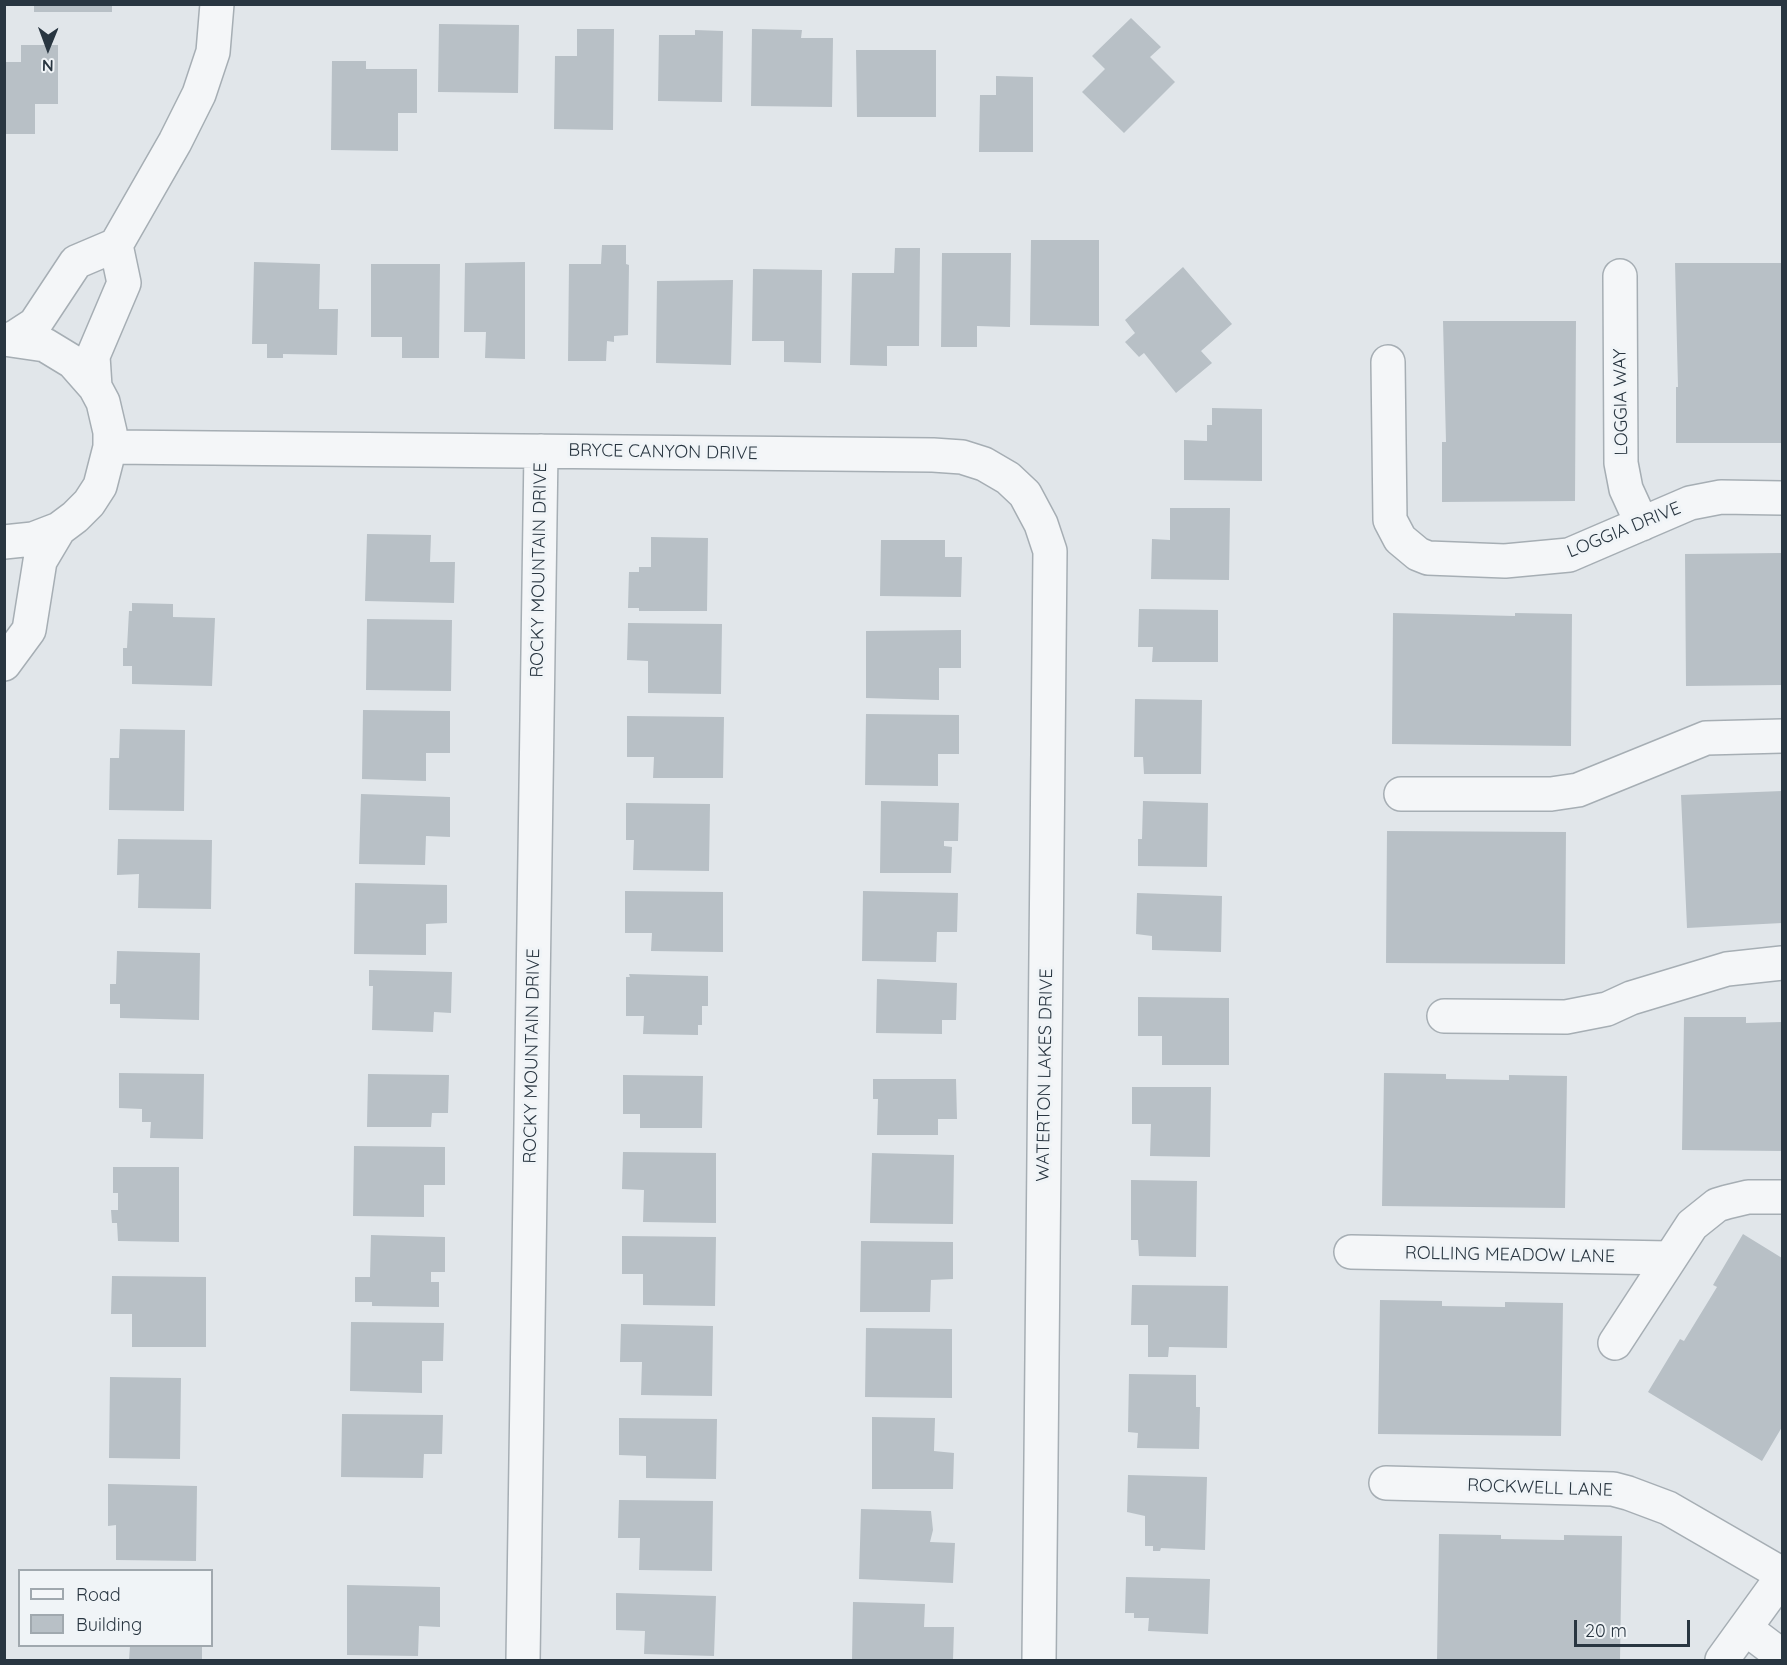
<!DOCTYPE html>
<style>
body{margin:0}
#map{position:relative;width:1787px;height:1665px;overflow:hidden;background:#e1e6ea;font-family:Quicksand,sans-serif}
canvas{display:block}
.frame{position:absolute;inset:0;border:6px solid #293641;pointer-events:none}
.legend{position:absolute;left:18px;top:1569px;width:195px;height:78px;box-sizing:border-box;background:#f0f4f7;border:2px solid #a0a8ae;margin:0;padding:8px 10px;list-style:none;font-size:18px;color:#293641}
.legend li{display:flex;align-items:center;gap:12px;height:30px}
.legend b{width:30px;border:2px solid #a0a8ae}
.north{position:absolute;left:18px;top:18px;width:60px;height:60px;-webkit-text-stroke:4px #f0f4f7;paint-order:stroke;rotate:181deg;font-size:16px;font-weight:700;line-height:24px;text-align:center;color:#293641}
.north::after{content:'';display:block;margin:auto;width:21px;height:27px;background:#293641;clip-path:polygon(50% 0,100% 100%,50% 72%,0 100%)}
.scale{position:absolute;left:1574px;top:1620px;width:116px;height:27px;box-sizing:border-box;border:3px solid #293641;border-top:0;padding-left:8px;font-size:18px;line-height:21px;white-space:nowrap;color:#293641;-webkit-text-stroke:4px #f0f4f7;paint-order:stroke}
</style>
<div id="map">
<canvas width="1787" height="1665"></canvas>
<div class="frame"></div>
<ul class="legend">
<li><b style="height:8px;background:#f4f6f8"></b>Road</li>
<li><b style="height:16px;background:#b8c0c6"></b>Building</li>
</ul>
<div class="north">N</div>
<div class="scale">20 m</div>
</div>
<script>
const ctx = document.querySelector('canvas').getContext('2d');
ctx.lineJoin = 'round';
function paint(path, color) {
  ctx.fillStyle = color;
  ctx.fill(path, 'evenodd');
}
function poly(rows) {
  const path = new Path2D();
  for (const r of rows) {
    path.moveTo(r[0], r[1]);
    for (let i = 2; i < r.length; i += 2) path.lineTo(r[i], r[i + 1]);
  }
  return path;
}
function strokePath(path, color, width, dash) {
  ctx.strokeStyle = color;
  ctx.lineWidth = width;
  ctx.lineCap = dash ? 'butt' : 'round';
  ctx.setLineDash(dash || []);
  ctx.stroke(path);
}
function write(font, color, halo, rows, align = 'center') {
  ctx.font = font + ' Quicksand,sans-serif';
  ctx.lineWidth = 6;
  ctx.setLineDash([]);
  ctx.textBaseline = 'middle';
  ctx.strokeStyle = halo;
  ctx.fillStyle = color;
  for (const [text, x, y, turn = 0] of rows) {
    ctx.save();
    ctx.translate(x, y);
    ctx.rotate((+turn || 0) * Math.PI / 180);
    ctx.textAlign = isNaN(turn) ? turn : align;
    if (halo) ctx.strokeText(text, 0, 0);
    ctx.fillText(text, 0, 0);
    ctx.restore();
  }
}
paint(poly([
 [34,4,112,4,112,12,34,12],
 [1131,18,1161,47,1150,57,1175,82,1124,133,1082,92,1105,69,1092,56],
 [439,24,519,25,518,93,438,92],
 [577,29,614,29,613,130,554,129,555,56,577,56],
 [752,29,802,30,801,38,833,38,832,107,751,106],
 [695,30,723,31,722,102,658,101,659,35,695,35],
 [21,45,58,45,58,104,35,104,35,134,4,134,4,62,21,62],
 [856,50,936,50,936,117,857,117],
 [332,61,366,61,366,69,417,69,417,113,398,113,398,151,331,150],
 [996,76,1033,77,1033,152,979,152,980,95,996,95],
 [1031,240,1099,240,1099,326,1030,325],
 [602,245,626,245,626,264,629,265,628,335,614,336,614,342,607,341,606,361,568,361,569,264,601,264],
 [895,248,920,248,919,346,887,346,887,366,850,365,852,273,894,273],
 [942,253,1011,253,1010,327,977,326,977,347,941,347],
 [254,262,320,264,319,309,338,309,337,355,283,354,283,358,267,358,267,344,252,344],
 [525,262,525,359,485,358,486,332,464,332,465,263],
 [1675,263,1782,263,1782,443,1676,443,1676,387,1678,387],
 [371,264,440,264,439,358,402,358,402,337,371,337],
 [1183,267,1232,324,1201,351,1212,363,1176,393,1144,353,1139,357,1125,342,1135,333,1125,320],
 [753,269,822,270,821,363,784,362,784,341,752,341],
 [733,280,731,365,656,363,657,281],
 [1443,321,1576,321,1575,501,1442,502,1442,442,1446,442],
 [1212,408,1262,409,1262,481,1184,480,1184,440,1207,441,1207,425,1212,425],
 [1170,508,1230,508,1229,580,1151,579,1152,539,1170,540],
 [367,534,431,535,430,562,455,562,454,603,365,601],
 [651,537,708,538,707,611,639,611,639,608,628,608,629,572,639,572,639,567,651,567],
 [881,540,945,540,945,557,962,557,961,597,880,596],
 [1782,553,1782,685,1686,686,1685,554],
 [132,603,173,604,173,617,215,618,212,686,132,684,132,666,123,666,123,648,127,648,129,611,132,611],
 [1139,609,1218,610,1218,662,1152,662,1153,647,1138,647],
 [1393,613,1515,616,1515,613,1572,614,1571,746,1392,744],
 [367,619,452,620,451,691,366,690],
 [628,623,722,624,721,694,648,693,648,661,627,660],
 [961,630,961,668,939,668,939,700,866,698,866,631],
 [1135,699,1202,700,1201,774,1144,774,1143,757,1134,757],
 [363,710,450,711,450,753,426,753,426,781,362,779],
 [866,714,959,715,959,754,938,754,938,786,865,785],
 [627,716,724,717,723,778,653,778,654,757,627,757],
 [120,729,185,730,184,811,109,810,110,758,119,758],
 [1782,791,1782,923,1687,928,1681,795],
 [361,794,450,797,450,837,426,836,425,865,359,864],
 [881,801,959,803,958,841,944,841,944,846,952,847,951,873,880,873],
 [1143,801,1208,803,1207,867,1138,866,1138,839,1142,839],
 [626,803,710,804,709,871,633,870,634,840,626,840],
 [1387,831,1566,832,1565,964,1386,963],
 [118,839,212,840,211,909,138,908,139,874,117,875],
 [355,883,447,885,447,923,426,924,426,955,354,954],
 [625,891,723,892,723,952,651,951,652,933,625,933],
 [863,891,958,893,957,932,937,932,936,962,862,961],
 [1137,893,1222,896,1221,952,1152,950,1152,936,1136,934],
 [117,951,200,953,199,1020,120,1018,120,1004,110,1004,110,984,116,984],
 [369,970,452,972,451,1013,434,1012,433,1032,372,1030,373,986,369,986],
 [629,974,708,976,708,1006,702,1006,702,1025,698,1025,698,1035,643,1034,644,1016,626,1016,626,977,630,977],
 [877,979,957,983,956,1020,942,1020,942,1034,876,1033],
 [1138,997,1229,998,1229,1065,1162,1065,1162,1036,1138,1036],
 [1684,1017,1746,1017,1746,1023,1782,1022,1782,1151,1682,1150],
 [119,1073,204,1074,203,1139,150,1138,151,1122,142,1122,142,1109,119,1108],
 [1384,1073,1446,1074,1446,1079,1509,1080,1509,1075,1567,1076,1565,1208,1382,1206],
 [368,1074,449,1075,448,1113,432,1113,431,1127,367,1127],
 [623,1075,703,1076,702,1128,640,1128,640,1114,623,1114],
 [873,1079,956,1079,957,1119,938,1119,938,1135,877,1135,878,1099,873,1099],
 [1132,1087,1211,1087,1210,1157,1150,1156,1151,1124,1132,1124],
 [354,1146,445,1147,445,1185,424,1185,424,1217,353,1216],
 [623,1152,716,1153,716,1223,643,1222,644,1190,622,1189],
 [872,1153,954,1155,953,1224,870,1223],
 [113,1167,179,1167,179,1242,118,1241,117,1223,112,1223,111,1210,118,1210,118,1193,113,1193],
 [1131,1180,1197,1181,1196,1257,1139,1256,1138,1240,1131,1240],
 [1743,1234,1782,1258,1782,1427,1762,1461,1648,1392,1680,1339,1684,1341,1717,1287,1713,1285],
 [371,1235,445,1237,445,1272,431,1272,431,1282,439,1282,439,1307,372,1306,372,1302,355,1302,355,1277,370,1277],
 [622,1236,716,1237,715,1306,643,1305,643,1274,622,1274],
 [861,1241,953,1242,953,1279,931,1280,930,1312,860,1312],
 [112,1276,206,1277,206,1347,132,1347,132,1314,111,1314],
 [1132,1285,1228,1286,1227,1348,1169,1347,1168,1357,1148,1357,1148,1325,1131,1325],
 [1380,1300,1442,1301,1442,1306,1505,1307,1505,1302,1563,1303,1561,1436,1378,1434],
 [351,1322,444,1323,443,1361,422,1361,422,1393,350,1391],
 [621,1324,713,1326,712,1396,641,1395,642,1362,620,1362],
 [866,1328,952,1329,952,1398,865,1397],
 [1129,1374,1196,1375,1196,1407,1200,1407,1199,1449,1137,1448,1138,1433,1128,1432],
 [110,1377,181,1378,180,1459,109,1458],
 [342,1414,443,1415,442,1454,424,1454,423,1478,341,1477],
 [872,1417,935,1418,934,1451,954,1453,953,1489,872,1489],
 [619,1418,717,1419,716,1479,646,1478,646,1456,619,1455],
 [1128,1475,1207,1477,1205,1550,1161,1548,1160,1551,1153,1551,1153,1546,1145,1546,1145,1516,1127,1512],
 [108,1484,197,1486,196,1561,116,1560,116,1525,108,1526],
 [619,1500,713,1501,712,1571,639,1570,640,1538,618,1538],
 [861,1509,931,1511,933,1530,930,1542,955,1543,953,1583,859,1579],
 [1439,1534,1501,1535,1501,1539,1564,1540,1564,1535,1622,1536,1620,1660,1437,1660],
 [1126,1577,1210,1579,1208,1634,1148,1631,1149,1618,1134,1618,1134,1613,1125,1613],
 [347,1585,440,1587,440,1627,419,1626,418,1656,347,1655],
 [616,1593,716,1596,714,1656,644,1654,645,1631,616,1630],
 [853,1602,925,1604,924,1627,954,1627,953,1660,852,1660],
 [130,1646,202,1646,202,1660,129,1660]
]), '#b8c0c6');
const minor = poly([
 [1620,276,1621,463,1626,489,1642,524],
 [4,339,45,345,73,362,95,387,103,402,110,432,110,447,100,486,89,503,75,517,59,529,33,539,4,542],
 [12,339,35,324,76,262,116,245,175,142,199,94,213,52,217,4],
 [1388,362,1390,520,1400,539,1418,554,1428,558,1505,561,1569,555,1690,503,1721,497,1782,498],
 [95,387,93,356,124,283,116,245],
 [110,447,933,455,962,457,984,464,1008,478,1025,494,1041,524,1050,551,1039,1660],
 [4,664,29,630,40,561,59,529],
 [1401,794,1551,794,1578,790,1706,738,1782,736],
 [1444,1016,1566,1017,1607,1009,1631,998,1727,969,1782,963],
 [1351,1252,1669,1258],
 [1615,1343,1692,1225,1717,1205,1727,1202,1748,1197,1782,1197],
 [1386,1483,1613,1489,1628,1493,1668,1508,1782,1574],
 [1745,1628,1782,1656],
 [523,1660,541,451],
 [1722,1660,1782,1577]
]);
strokePath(minor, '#a6aeb4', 36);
strokePath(minor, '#f4f6f8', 33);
write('18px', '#293641', '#f0f4f7', [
 ["LOGGIA WAY",1621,402,-91],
 ["BRYCE CANYON DRIVE",663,452,1],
 ["LOGGIA DRIVE",1624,530,-22],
 ["ROCKY MOUNTAIN DRIVE",539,570,-89],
 ["ROCKY MOUNTAIN DRIVE",532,1056,-89],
 ["WATERTON LAKES DRIVE",1045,1075,-89],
 ["ROLLING MEADOW LANE",1510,1255,1],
 ["ROCKWELL LANE",1540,1488,2]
]);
</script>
